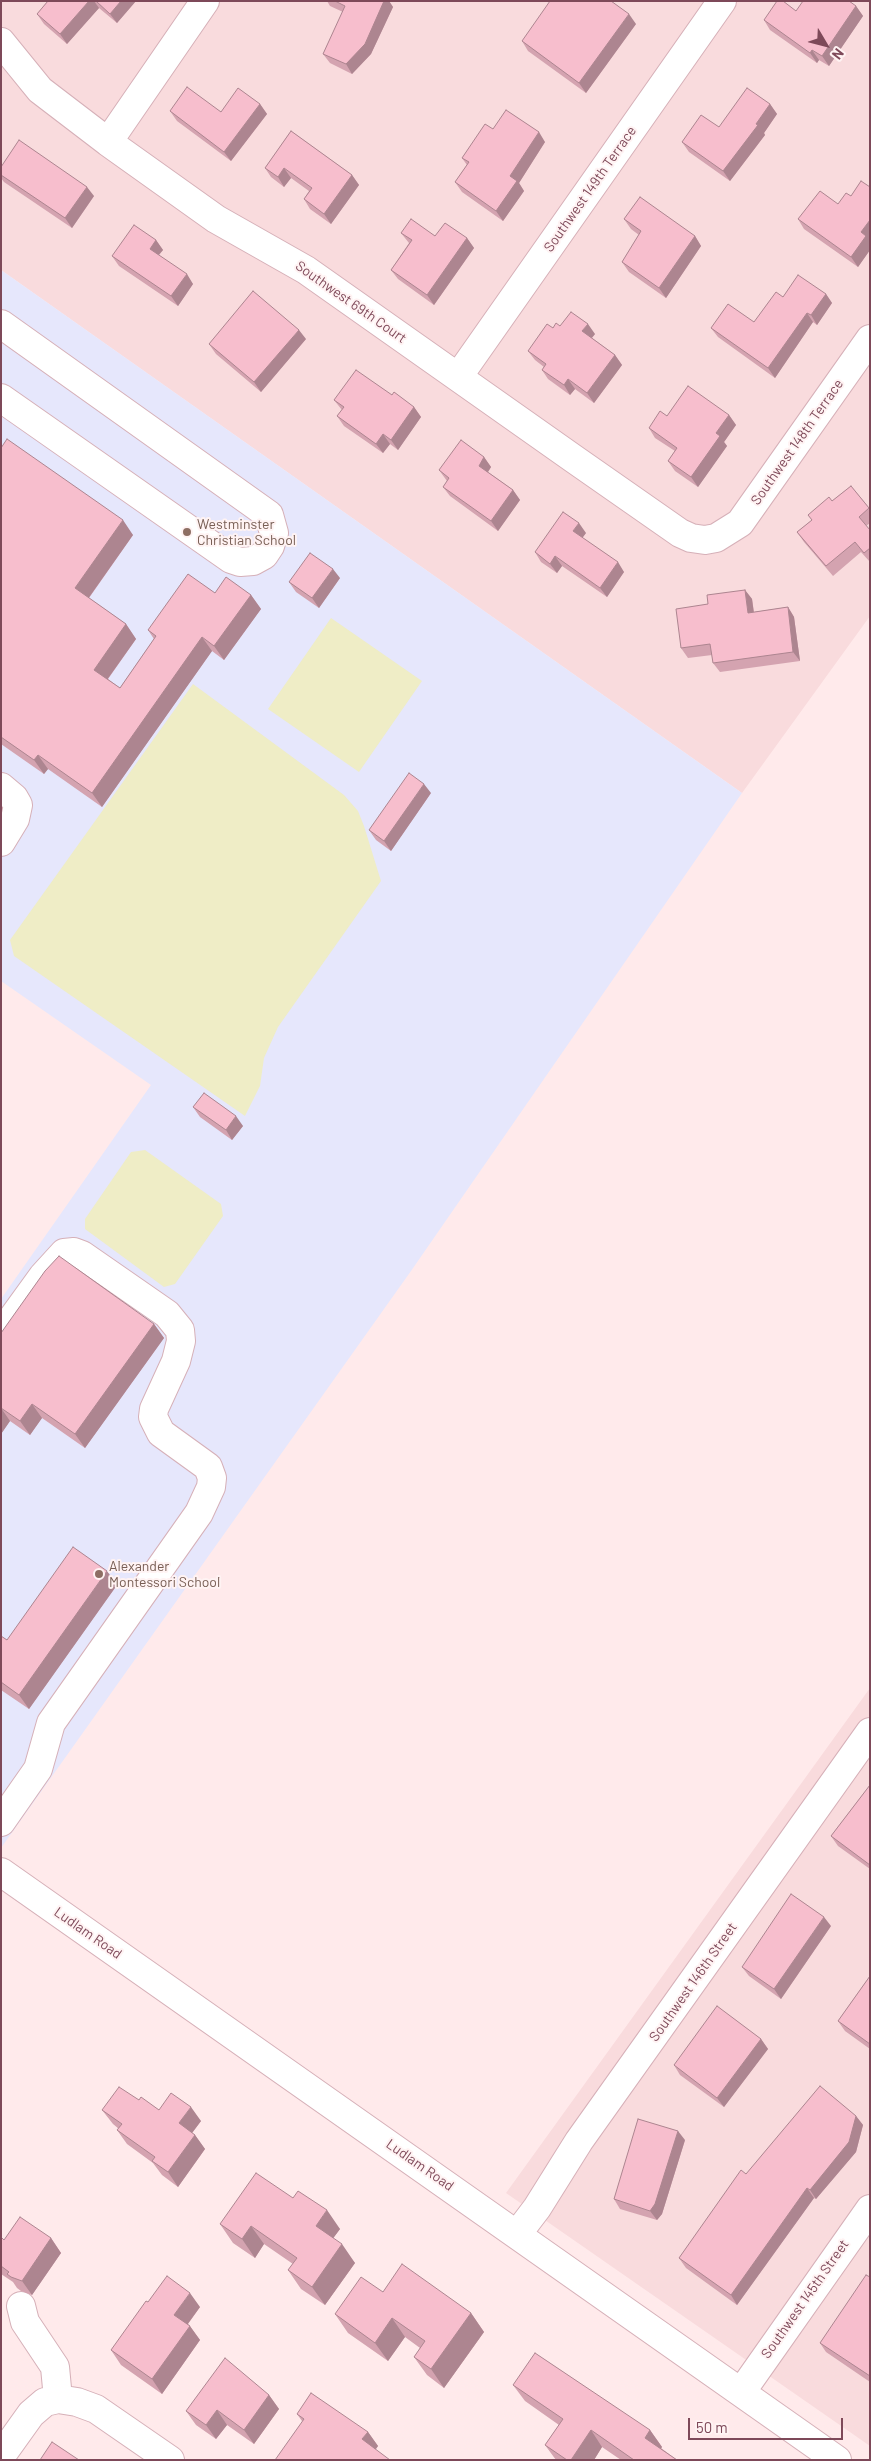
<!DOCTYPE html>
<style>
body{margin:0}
#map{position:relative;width:871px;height:2461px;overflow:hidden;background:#ffeaeb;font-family:Barlow,sans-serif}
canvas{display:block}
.frame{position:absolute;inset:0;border:2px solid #7e4959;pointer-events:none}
.north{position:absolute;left:801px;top:20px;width:50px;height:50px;-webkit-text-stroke:4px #fff3f3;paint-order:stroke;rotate:127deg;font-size:14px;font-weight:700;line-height:20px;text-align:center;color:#7e4959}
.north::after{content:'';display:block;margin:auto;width:18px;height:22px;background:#7e4959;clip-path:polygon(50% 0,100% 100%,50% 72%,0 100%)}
.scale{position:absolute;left:688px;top:2418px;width:155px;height:22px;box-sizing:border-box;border:2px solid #7e4959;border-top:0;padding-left:6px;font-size:15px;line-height:18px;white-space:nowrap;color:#7e4959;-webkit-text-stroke:4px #fff3f3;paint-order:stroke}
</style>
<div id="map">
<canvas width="871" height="2461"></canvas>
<div class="frame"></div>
<div class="north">N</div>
<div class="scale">50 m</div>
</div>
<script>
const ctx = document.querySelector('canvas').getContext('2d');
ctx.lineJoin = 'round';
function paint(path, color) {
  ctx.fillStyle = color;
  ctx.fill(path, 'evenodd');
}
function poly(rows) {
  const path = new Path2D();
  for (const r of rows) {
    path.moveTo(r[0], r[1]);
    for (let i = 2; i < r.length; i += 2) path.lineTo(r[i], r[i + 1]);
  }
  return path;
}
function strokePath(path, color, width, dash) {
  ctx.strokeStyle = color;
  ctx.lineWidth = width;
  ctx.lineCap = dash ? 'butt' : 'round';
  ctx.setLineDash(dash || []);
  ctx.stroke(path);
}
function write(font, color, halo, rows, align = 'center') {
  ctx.font = font + ' Barlow,sans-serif';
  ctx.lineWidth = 4;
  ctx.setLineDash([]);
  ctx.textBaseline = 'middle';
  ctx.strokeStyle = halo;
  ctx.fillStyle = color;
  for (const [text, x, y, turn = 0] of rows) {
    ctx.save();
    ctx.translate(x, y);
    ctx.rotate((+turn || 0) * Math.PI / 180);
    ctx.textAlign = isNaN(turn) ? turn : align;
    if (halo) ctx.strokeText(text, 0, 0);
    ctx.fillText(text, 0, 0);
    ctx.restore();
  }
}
paint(poly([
 [1,1,870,1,870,616,742,793,1,270],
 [870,1688,870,2446,506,2193]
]), '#f9dbdd');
paint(poly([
 [1,270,742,793,411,1271,1,1848,1,1299,151,1085,1,981]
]), '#e6e7fc');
paint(poly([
 [331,618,422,681,359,772,268,709],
 [193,684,344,795,358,811,364,826,381,881,278,1027,264,1058,260,1086,245,1116,14,956,10,940],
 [145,1150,221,1204,223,1216,175,1284,164,1287,85,1229,85,1219,131,1152]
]), '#efedc6');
const minor = poly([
 [1,42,40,90,108,142,216,219,306,270,574,459,680,533,691,538,705,540,716,538,740,523,870,339],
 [108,142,205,1],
 [1,324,269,515,274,533,270,546,264,555,253,561,240,562,231,559,1,398],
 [458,377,722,1],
 [1,787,14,798,18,805,15,819,1,842],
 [1,1334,43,1276,64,1253,74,1252,82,1255,167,1314,180,1330,181,1341,176,1361,154,1409,153,1417,161,1433,208,1467,212,1478,211,1487,199,1513,51,1723,38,1769,1,1822],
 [1,1872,837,2460],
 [518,2233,537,2208,579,2141,870,1732],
 [21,2306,25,2322,55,2367,58,2399],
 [742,2391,870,2209],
 [1,2456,31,2414,45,2402,58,2399,77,2402,96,2409,170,2460]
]);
strokePath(minor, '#d6b0b8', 30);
strokePath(minor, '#fff', 28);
paint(poly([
 [48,1,136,1,117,23,99,8,67,44,44,24,37,14],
 [327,1,389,1,393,7,371,54,352,74,330,63,323,54,343,12,330,6],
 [856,6,863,16,829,66,819,60,817,63,770,30,764,20],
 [636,24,586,93,528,51,522,41],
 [260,104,267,114,231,161,177,121,170,111,221,112],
 [770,104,777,114,764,133,765,135,730,181,689,152,682,142,719,127],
 [493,129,545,142,519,183,524,191,503,221,462,192,455,182,467,165,462,158],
 [291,131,352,175,359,185,331,224,310,209,304,199,309,191,291,178,284,187,271,177,265,168],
 [1,167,94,196,72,228,4,182,1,178],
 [870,187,870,250,858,267,804,229,798,219,838,204,851,196],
 [624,219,695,236,701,246,666,298,629,272,622,262,639,235,631,229],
 [401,233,435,236,467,238,474,248,434,305,398,279,391,270,409,243],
 [156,240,163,250,159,255,193,284,178,306,119,266,112,256],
 [826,294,832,303,817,325,813,322,775,378,718,337,711,328,754,322,783,297],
 [560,326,595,334,592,338,615,355,622,365,594,403,575,389,570,395,548,379,542,370,544,367,535,360,528,351,553,328],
 [306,339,261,392,216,354,209,344],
 [392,395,414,407,421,417,398,450,390,444,383,453,344,426,337,416,342,410,334,400],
 [729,415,736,425,724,442,727,446,698,487,675,471,668,461,675,451,655,438,649,428,667,416],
 [1,448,133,535,89,598,126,624,136,639,108,679,120,688,154,639,148,630,215,593,251,595,261,609,224,660,212,651,102,807,48,769,44,774,1,744],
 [484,457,491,467,488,472,513,490,520,500,498,531,450,496,443,487,447,481,439,470],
 [851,486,870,509,870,523,866,526,870,530,870,562,861,552,833,576,804,542,797,532,812,520,808,515,832,501],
 [586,533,582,538,624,572,607,597,562,566,557,573,541,562,535,552],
 [340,578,319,608,296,592,289,582],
 [745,590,752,599,754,612,788,607,794,617,800,661,720,672,713,663,712,655,688,658,681,648,708,604],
 [431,793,391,851,376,840,369,830],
 [193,1107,243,1126,232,1140,200,1117],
 [154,1324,164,1338,85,1448,42,1418,30,1435,10,1421,1,1434,1,1333],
 [117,1585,29,1709,1,1690,1,1636,7,1640],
 [870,1785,870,1869,838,1846,831,1836],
 [831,1926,781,1999,749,1976,742,1967],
 [870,1976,870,2049,845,2031,838,2021],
 [761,2039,768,2049,724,2107,680,2075,674,2065],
 [139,2100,159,2110,201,2121,192,2133,195,2135,205,2149,178,2187,162,2175,153,2163,127,2144,117,2130,119,2129,113,2124,102,2110],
 [856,2116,863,2125,856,2152,816,2199,814,2198,737,2305,686,2268,679,2258,746,2174],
 [685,2140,662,2214,657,2220,620,2209,614,2199],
 [293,2198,340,2229,333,2238,355,2263,325,2305,301,2289,288,2270,293,2264,264,2244,255,2258,233,2243,220,2224],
 [1,2237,4,2240,51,2238,61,2253,32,2295,21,2291,17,2288,13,2282,1,2274],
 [870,2277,870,2382,826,2352,820,2343],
 [383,2292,471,2313,484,2332,444,2388,427,2375,414,2357,420,2348,405,2337,388,2361,348,2333,335,2314],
 [148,2302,200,2307,188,2324,200,2340,162,2394,121,2365,111,2350],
 [513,2385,650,2430,662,2447,661,2448,677,2460,621,2460,602,2447,594,2460,556,2460,545,2445,559,2425,525,2401],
 [269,2395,279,2409,254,2444,227,2425,216,2439,196,2425,186,2411],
 [297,2414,368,2432,378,2446,376,2449,302,2421]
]), '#d4a3b0');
paint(poly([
 [89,1,94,1,99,8,67,44,60,34],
 [121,1,136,1,117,23,110,14],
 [384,1,389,1,393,7,371,54,352,74,346,64],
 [856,6,863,16,829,66,822,56],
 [629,14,636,24,586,93,579,83],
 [812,50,819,60,817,63,810,53],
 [260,104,267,114,231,161,224,152],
 [770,104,777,114,764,133,765,135,730,181,723,171],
 [539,132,545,142,519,183,524,191,503,221,496,211,510,176],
 [284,168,291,178,284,187,278,177],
 [352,175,359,185,331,224,324,214],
 [87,187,94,196,72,228,65,218],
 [870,220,870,250,858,267,851,257,861,232],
 [695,236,701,246,666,298,659,288],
 [467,238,474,248,434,305,427,295],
 [156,240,163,250,156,258,150,249],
 [187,274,193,284,178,306,171,296],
 [826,294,832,303,817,325,811,315],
 [807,313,813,322,775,378,768,368],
 [588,324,595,334,589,341,582,331],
 [299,330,306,339,261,392,254,382],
 [615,355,622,365,594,403,587,393],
 [568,379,575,389,570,395,564,385],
 [414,407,421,417,398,450,391,440],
 [729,415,736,425,724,442,727,446,698,487,691,477,716,433],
 [383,434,390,444,383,453,376,444],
 [484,457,491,467,486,475,479,466],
 [513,490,520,500,498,531,491,521],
 [123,520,133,535,85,603,75,588],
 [579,523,586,533,580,541,573,531],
 [555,556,562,566,557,573,550,564],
 [618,562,624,572,607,597,600,588],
 [333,569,340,578,319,608,312,598],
 [745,590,752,599,755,622,748,613],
 [251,595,261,609,224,660,214,646],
 [788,607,794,617,800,661,793,652],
 [126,624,136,639,104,684,94,670],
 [202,637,212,651,102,807,92,793],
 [38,755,48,769,44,774,34,760],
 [424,784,431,793,391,851,384,841],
 [236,1116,243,1126,232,1140,226,1130],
 [154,1324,164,1338,85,1448,75,1434],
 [32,1404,42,1418,30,1435,20,1421],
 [1,1408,10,1421,1,1434],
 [107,1571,117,1585,29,1709,19,1695],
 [824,1917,831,1926,781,1999,774,1989],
 [761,2039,768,2049,724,2107,717,2098],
 [191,2107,201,2121,189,2137,179,2123],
 [856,2116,863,2125,856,2152,816,2199,810,2190],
 [678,2131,685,2140,662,2214,657,2220,650,2211],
 [195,2135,205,2149,178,2187,168,2172],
 [807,2188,814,2198,737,2305,731,2295],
 [327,2210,340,2229,329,2244,316,2226],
 [251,2226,264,2244,255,2258,242,2239],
 [51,2238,61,2253,32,2295,22,2281],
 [342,2244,355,2263,325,2305,312,2287],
 [190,2293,200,2307,184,2329,174,2315],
 [471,2313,484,2332,444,2388,431,2369],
 [392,2318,405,2337,388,2361,375,2343],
 [190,2326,200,2340,162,2394,152,2379],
 [269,2395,279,2409,254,2444,244,2430],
 [217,2410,227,2425,216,2439,206,2425],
 [591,2430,602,2447,594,2460,571,2460],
 [650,2430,662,2447,657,2454,645,2438],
 [368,2432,378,2446,372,2454,362,2439]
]), '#ad8590');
const building = poly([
 [48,1,89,1,60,34,37,14,48,1],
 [96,1,121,1,110,14,96,1],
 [335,1,384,1,365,44,346,64,323,54,345,6,335,1],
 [550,1,611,1,629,14,579,83,522,41,550,1],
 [777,1,783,1,796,11,803,1,849,1,856,6,822,56,812,50,810,53,764,20,777,1],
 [187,87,221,112,238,88,260,104,224,152,170,111,187,87],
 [747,88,770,104,756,124,758,125,723,171,682,142,701,115,719,127,747,88],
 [506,110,539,132,510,176,517,181,496,211,455,182,469,162,462,158,485,124,493,129,506,110],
 [291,131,352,175,324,214,304,199,312,188,284,168,278,177,265,168,291,131],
 [19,140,87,187,65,218,1,175,1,167,19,140],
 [861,181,870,187,870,220,861,232,866,236,851,257,798,219,820,191,838,204,846,193,851,196,861,181],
 [640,197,695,236,659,288,622,262,641,231,624,219,640,197],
 [411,219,435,236,445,223,467,238,427,295,391,270,412,240,401,233,411,219],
 [134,225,156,240,150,249,187,274,171,296,112,256,134,225],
 [798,275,826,294,811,315,807,313,768,368,711,328,728,304,754,322,776,292,783,297,798,275],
 [253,291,299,330,254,382,209,344,253,291],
 [571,312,588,324,582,331,615,355,587,393,568,379,564,385,542,370,546,364,528,351,547,324,553,328,556,323,560,326,571,312],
 [356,370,392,395,394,392,414,407,391,440,383,434,376,444,337,416,344,407,334,400,356,370],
 [688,386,729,415,716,433,720,436,691,477,668,461,677,448,649,428,660,411,667,416,688,386],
 [7,439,123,520,75,588,126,624,94,670,120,688,156,636,148,630,188,574,215,593,226,577,251,595,214,646,202,637,92,793,38,755,34,760,1,737,1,448,7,439],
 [461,440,484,457,479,466,513,490,491,521,443,487,449,478,439,470,461,440],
 [851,486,869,508,859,517,870,530,870,548,864,553,855,542,826,566,797,532,812,520,808,515,829,497,832,501,851,486],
 [563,512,579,523,573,531,618,562,600,588,555,556,550,564,535,552,563,512],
 [310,553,333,569,312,598,289,582,310,553],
 [745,590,748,613,788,607,793,652,713,663,710,644,681,648,676,609,708,604,707,595,745,590],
 [409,773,424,784,384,841,369,830,409,773],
 [204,1093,236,1116,226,1130,193,1107,204,1093],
 [59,1256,154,1324,75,1434,32,1404,20,1421,1,1408,1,1333,45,1271,59,1256],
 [73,1547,107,1571,19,1695,1,1682,1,1636,7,1640,73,1547],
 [870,1785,870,1865,831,1836,870,1785],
 [791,1894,824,1917,774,1989,742,1967,791,1894],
 [870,1976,870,2044,838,2021,870,1976],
 [717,2006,761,2039,717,2098,674,2065,717,2006],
 [820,2086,856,2116,849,2142,810,2190,807,2188,731,2295,679,2258,741,2170,746,2174,820,2086],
 [119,2087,139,2100,141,2097,159,2110,171,2093,191,2107,179,2123,195,2135,168,2172,152,2161,155,2157,117,2130,122,2124,102,2110,119,2087],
 [638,2119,678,2131,655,2204,650,2211,614,2199,638,2119],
 [256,2173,293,2198,298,2191,327,2210,316,2226,342,2244,312,2287,288,2270,297,2258,251,2226,242,2239,220,2224,256,2173],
 [20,2217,51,2238,22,2281,11,2277,7,2274,9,2272,1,2266,1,2237,4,2240,20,2217],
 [402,2264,471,2313,431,2369,414,2357,425,2341,392,2318,375,2343,335,2314,361,2277,383,2292,402,2264],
 [866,2275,870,2277,870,2376,820,2343,866,2275],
 [167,2276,190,2293,174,2315,190,2326,152,2379,111,2350,146,2301,148,2302,167,2276],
 [535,2353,650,2430,645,2438,677,2460,634,2460,591,2430,571,2460,567,2460,545,2445,563,2419,513,2385,535,2353],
 [225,2358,269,2395,244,2430,217,2410,206,2425,186,2411,225,2358],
 [311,2393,368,2432,362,2439,390,2460,275,2460,304,2419,297,2414,311,2393],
 [52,2442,79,2460,40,2460,52,2442]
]);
paint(building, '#f7becd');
strokePath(building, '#ad8590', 1);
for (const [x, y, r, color] of [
 [187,532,5,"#8d6e63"],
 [99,1574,5,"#8d6e63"]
]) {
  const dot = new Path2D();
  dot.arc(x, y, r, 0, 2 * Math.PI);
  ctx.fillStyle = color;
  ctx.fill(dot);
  strokePath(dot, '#fff3f3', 2);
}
write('14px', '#7e4959', '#fff3f3', [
 ["Southwest 149th Terrace",590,189,-55],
 ["Southwest 69th Court",351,302,35],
 ["Southwest 148th Terrace",797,442,-55],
 ["Ludlam Road",88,1933,35],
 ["Southwest 146th Street",693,1982,-55],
 ["Ludlam Road",420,2165,35],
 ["Southwest 145th Street",805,2299,-55]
]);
write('14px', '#785e54', '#fff3f3', [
 ["Westminster",197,524],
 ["Christian School",197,540],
 ["Alexander",109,1566],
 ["Montessori School",109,1582]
], 'left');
</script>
